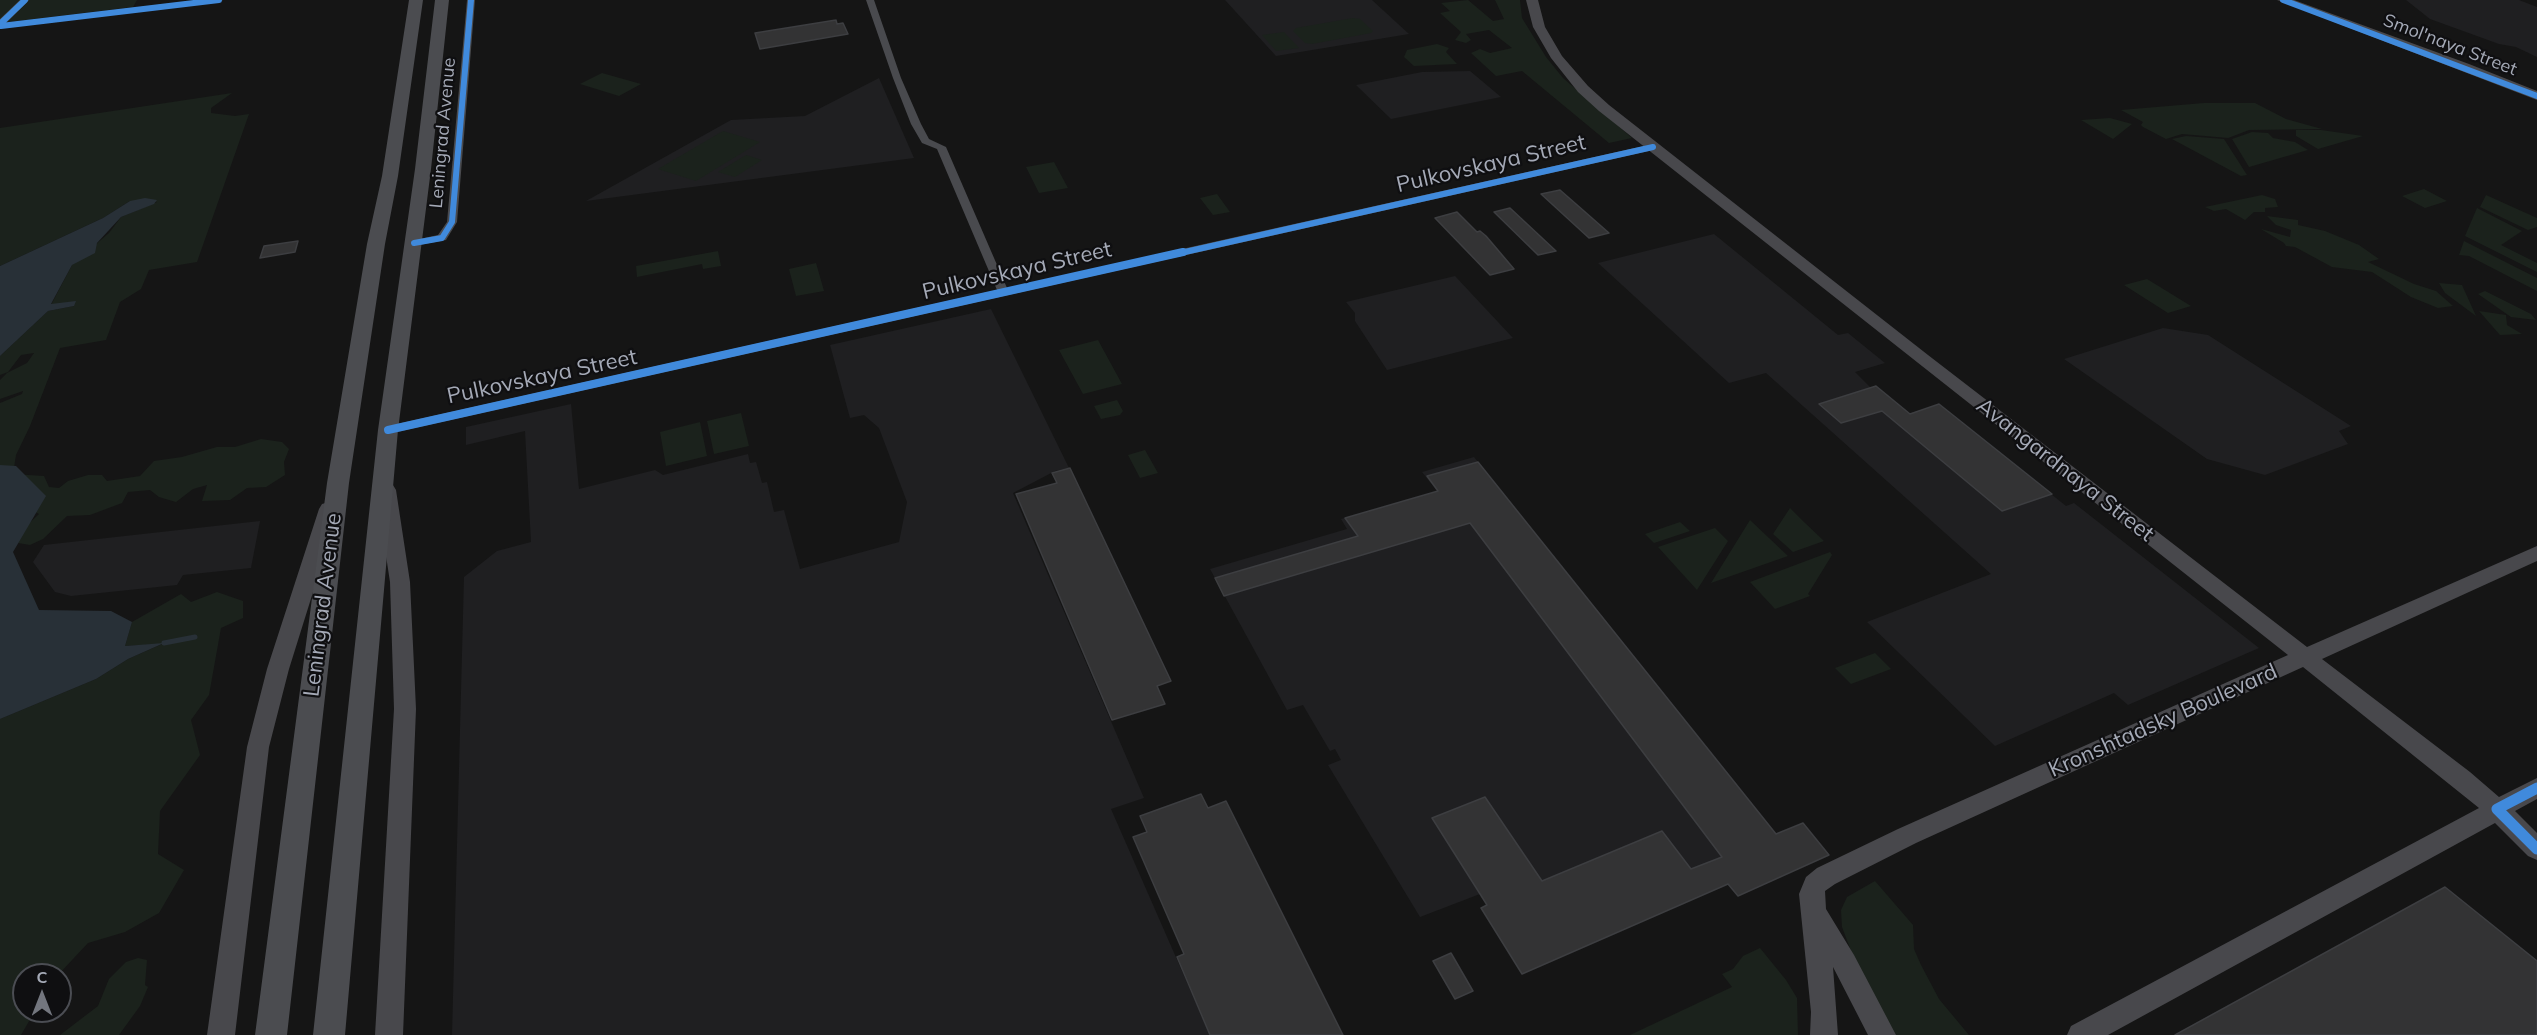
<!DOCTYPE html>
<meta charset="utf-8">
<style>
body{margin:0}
#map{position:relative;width:2537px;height:1035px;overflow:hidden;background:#151515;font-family:Mulish,sans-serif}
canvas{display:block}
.north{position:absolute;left:12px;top:963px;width:60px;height:60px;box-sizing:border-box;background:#0f0f11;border:2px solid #4b4d53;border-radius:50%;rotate:0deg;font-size:16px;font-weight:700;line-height:24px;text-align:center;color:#a5aab7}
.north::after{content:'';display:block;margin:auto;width:21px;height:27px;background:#73767e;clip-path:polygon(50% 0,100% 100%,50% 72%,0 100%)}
</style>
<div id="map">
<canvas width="2537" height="1035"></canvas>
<div class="north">С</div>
</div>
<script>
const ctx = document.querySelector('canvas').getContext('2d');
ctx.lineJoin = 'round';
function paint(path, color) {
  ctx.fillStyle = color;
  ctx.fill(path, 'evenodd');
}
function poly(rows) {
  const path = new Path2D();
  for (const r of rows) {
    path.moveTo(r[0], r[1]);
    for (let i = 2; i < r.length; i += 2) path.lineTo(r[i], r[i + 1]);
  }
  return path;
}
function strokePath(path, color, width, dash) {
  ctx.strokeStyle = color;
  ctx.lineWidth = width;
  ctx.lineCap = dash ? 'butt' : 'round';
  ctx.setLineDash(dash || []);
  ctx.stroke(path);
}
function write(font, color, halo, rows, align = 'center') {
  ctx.font = font + ' Mulish,sans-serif';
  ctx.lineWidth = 4.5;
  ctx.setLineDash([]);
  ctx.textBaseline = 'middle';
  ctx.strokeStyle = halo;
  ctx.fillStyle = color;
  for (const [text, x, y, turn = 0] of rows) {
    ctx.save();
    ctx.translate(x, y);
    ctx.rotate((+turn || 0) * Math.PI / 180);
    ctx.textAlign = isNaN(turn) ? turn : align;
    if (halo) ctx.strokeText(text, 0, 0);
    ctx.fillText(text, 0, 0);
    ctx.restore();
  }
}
paint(poly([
 [1225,0,1372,0,1409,34,1276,56],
 [2406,0,2519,0,2537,7,2537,57,2516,47,2499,44,2430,19],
 [1470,71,1501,97,1391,119,1356,85,1422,72],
 [879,78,914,158,586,201,731,120,805,116],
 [1714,234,1838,335,1848,333,1885,363,1855,372,1871,388,1876,386,1908,414,1939,404,2066,506,2074,503,2259,648,2128,705,2114,693,1995,746,1867,622,1991,574,1766,373,1729,383,1598,263],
 [1455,276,1513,338,1387,370,1355,321,1355,313,1346,302],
 [991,309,1069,468,1055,471,1013,493,1144,798,1111,809,1210,1035,452,1035,464,577,497,551,531,542,525,431,466,445,466,427,571,404,579,489,655,470,663,475,748,454,750,463,756,462,762,483,767,482,774,512,784,510,800,569,899,542,907,502,879,428,864,415,850,418,830,345],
 [2163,328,2208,335,2351,426,2339,431,2348,444,2265,475,2207,459,2064,359],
 [1474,457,1776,834,1803,823,1829,855,1738,896,1729,884,1522,974,1481,908,1487,905,1480,894,1420,917,1328,765,1341,760,1335,749,1330,751,1303,705,1287,710,1210,569,1347,529,1341,519,1437,491,1422,472],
 [260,521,251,568,183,575,177,585,71,596,55,592,33,562,44,545]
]), '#1f1f21');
paint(poly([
 [0,0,137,0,133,7,0,23],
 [1468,0,1493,21,1504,19,1495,0,1520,0,1522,18,1546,57,1563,78,1632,138,1609,143,1522,71,1496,76,1471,53,1480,49,1490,53,1512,48,1489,30,1466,34,1471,40,1466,43,1455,40,1461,32,1440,13,1450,11,1441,3],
 [1353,18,1360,19,1373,31,1371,33,1312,44,1305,43,1293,31,1296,28],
 [1284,32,1299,48,1276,51,1262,35],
 [1437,44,1449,48,1446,52,1457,64,1414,66,1404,57,1407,50],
 [602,73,641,84,619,96,580,84],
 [232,93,211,108,211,113,235,116,249,114,197,262,149,270,141,289,120,302,106,340,60,348,30,426,16,455,13,474,44,476,49,487,59,488,68,481,88,475,102,475,107,481,140,476,154,461,182,457,217,447,235,447,261,439,282,442,289,449,284,462,285,475,266,487,247,488,230,500,202,501,207,485,193,489,176,502,159,497,150,490,128,492,122,503,90,515,67,516,43,539,30,545,18,543,20,532,39,514,0,492,0,403,22,394,23,391,0,399,0,380,7,373,27,363,34,353,21,355,8,372,0,375,0,356,48,311,74,306,51,305,72,265,109,233,121,217,157,202,130,201,103,218,0,266,0,128],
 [2204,103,2255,103,2286,119,2322,129,2249,130,2228,138,2182,134,2166,139,2143,127,2141,125,2143,122,2121,110],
 [2110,118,2132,124,2113,139,2081,120],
 [2296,130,2321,130,2363,136,2318,149,2296,136],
 [723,131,760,142,696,181,658,169],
 [2252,132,2268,133,2273,138,2295,142,2308,150,2249,167,2232,139],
 [2186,136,2224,139,2247,175,2241,176,2172,139],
 [746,155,762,160,735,177,718,172],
 [1054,162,1068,188,1039,193,1026,167],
 [2424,189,2447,201,2425,208,2402,196],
 [1217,194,1230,212,1213,215,1200,198],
 [2262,195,2275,199,2278,207,2265,208,2265,212,2254,212,2245,220,2226,209,2214,211,2205,207],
 [2486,195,2537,218,2537,227,2528,230,2480,207],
 [2477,208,2522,231,2501,245,2537,263,2537,272,2465,236],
 [2267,216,2298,220,2298,225,2325,231,2359,245,2379,259,2368,262,2414,284,2436,291,2453,306,2438,308,2411,297,2372,272,2332,267,2295,247,2286,246,2284,243,2261,229,2290,237,2291,230,2276,225],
 [2464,241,2537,278,2537,291,2469,256,2459,255],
 [718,251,721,266,703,269,702,264,637,277,636,266],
 [816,263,824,291,796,296,789,269],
 [2147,279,2191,306,2168,313,2124,285],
 [2439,283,2462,285,2476,316,2445,293],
 [2485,291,2531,314,2536,320,2511,317,2478,294],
 [2479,311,2506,315,2507,325,2522,334,2500,335],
 [1098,340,1122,384,1083,394,1059,350],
 [1117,400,1123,411,1120,415,1101,419,1094,406],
 [741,413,749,446,714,454,707,421],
 [700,422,707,456,666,466,660,432],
 [1145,450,1158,473,1140,478,1128,455],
 [1790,508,1804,522,1824,541,1793,552,1773,534],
 [1750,520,1788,556,1711,583],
 [1680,522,1690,531,1654,543,1645,534],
 [1715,528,1728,541,1697,590,1658,547],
 [1830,552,1832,555,1808,594,1810,596,1775,609,1750,582],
 [217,592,243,601,243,618,221,628,209,695,191,720,200,755,160,811,158,854,184,870,159,913,125,932,88,943,58,975,24,975,24,1011,35,1011,21,1035,0,1035,0,719,96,679,128,659,162,644,125,646,132,622,181,594,191,602],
 [1875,653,1891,669,1851,684,1835,668],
 [1875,881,1913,925,1914,949,1921,965,1939,999,1969,1035,1894,1035,1859,972,1842,927,1841,910,1847,897],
 [1760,948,1786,980,1797,998,1798,1035,1630,1035,1732,987,1722,974,1733,969,1743,956],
 [138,958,147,960,145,985,148,987,140,1006,119,1035,60,1035,98,1006,109,979,126,962]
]), '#1b221c');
paint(poly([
 [145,198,157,200,154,204,121,217,97,243,95,253,72,265,51,304,76,301,74,306,48,311,0,356,0,266,103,218,130,201],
 [0,465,16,466,46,496,13,552,39,610,111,611,132,622,125,646,164,643,128,659,96,679,0,719]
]), '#283037');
strokePath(poly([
 [164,643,195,637]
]), '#283037', 5);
const building = poly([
 [836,20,837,24,843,23,848,34,760,49,755,33,836,20],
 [1560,190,1584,211,1609,233,1589,238,1541,194,1560,190],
 [1510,208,1556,251,1538,255,1494,212,1510,208],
 [1457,212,1477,232,1480,231,1486,236,1514,269,1490,275,1435,218,1457,212],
 [298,241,295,252,260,258,264,246,298,241],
 [1876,386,1910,414,1939,404,2052,494,2002,511,1882,411,1841,423,1819,404,1876,386],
 [1478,462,1776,834,1803,823,1829,855,1738,896,1728,884,1522,974,1481,908,1487,905,1432,818,1485,797,1542,881,1662,831,1691,869,1722,857,1470,523,1224,596,1215,578,1358,536,1345,518,1438,491,1427,476,1478,462],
 [1070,468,1171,681,1157,686,1165,704,1112,720,1016,494,1057,483,1052,473,1070,468],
 [1201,794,1208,808,1226,801,1343,1035,1210,1035,1177,957,1184,954,1133,837,1147,832,1140,816,1201,794],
 [2445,887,2537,961,2537,1035,2175,1035,2445,887],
 [1451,953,1473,991,1455,999,1433,961,1451,953]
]);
paint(building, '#333334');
strokePath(building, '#3d3e41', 1.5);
paint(poly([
 [20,0,29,0,6,23,199,0,223,0,219,2,0,28,0,19,20,0],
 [467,0,475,0,457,222,446,240,414,246,410,245,410,241,438,235,447,222,467,0],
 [866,0,874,0,901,78,921,124,929,139,946,147,1007,288,1653,144,1658,147,1653,150,1004,296,388,434,384,433,382,430,384,427,388,426,997,290,937,149,922,143,911,124,893,78,866,0]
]), '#494a4e');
paint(poly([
 [1526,0,1538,0,1545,27,1562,56,1588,86,1609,105,1928,355,2307,647,2537,546,2537,561,2322,659,2470,772,2499,797,2537,778,2537,799,2515,811,2537,833,2537,860,2528,856,2495,823,2108,1035,2067,1035,2071,1026,2479,808,2303,667,1916,843,1835,884,1825,891,1826,909,1854,955,1896,1035,1868,1035,1833,967,1838,1035,1810,1035,1811,1012,1799,894,1806,877,1817,868,1898,829,2288,655,1599,111,1578,92,1551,58,1533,27,1526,0],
 [2277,0,2294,0,2469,64,2537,91,2537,100,2277,0],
 [386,484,393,485,396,490,410,582,416,709,403,1035,375,1035,394,709,390,582,376,490,379,485,386,484],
 [329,502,336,504,339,509,289,669,269,747,235,1035,207,1035,247,747,267,669,319,509,322,504,329,502]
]), '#48484c');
paint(poly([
 [409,0,423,0,398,176,385,244,349,483,287,1035,255,1035,327,483,367,244,382,176,409,0],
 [435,0,449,0,431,169,398,430,345,1035,313,1035,378,430,415,169,435,0]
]), '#4b4c50');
strokePath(poly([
 [25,0,0,24,1,26,219,0],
 [2283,0,2537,96],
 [414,243,442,238,452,222,471,0],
 [1176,254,1653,147]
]), '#408adc', 6);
strokePath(poly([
 [388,430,1183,252]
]), '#408adc', 8);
strokePath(poly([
 [2537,788,2497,809,2537,849]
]), '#408adc', 11);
write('18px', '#a5aab7', '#0f0f11', [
 ["Smol'naya Street",2450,45,21],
 ["Leningrad Avenue",443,133,-85]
]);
write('22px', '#a5aab7', '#0f0f11', [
 ["Pulkovskaya Street",1491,164,-13],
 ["Pulkovskaya Street",1017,271,-13],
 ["Pulkovskaya Street",542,377,-12],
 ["Avangardnaya Street",2065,470,38],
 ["Leningrad Avenue",323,605,-83],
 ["Kronshtadsky Boulevard",2163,721,-24]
]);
</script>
